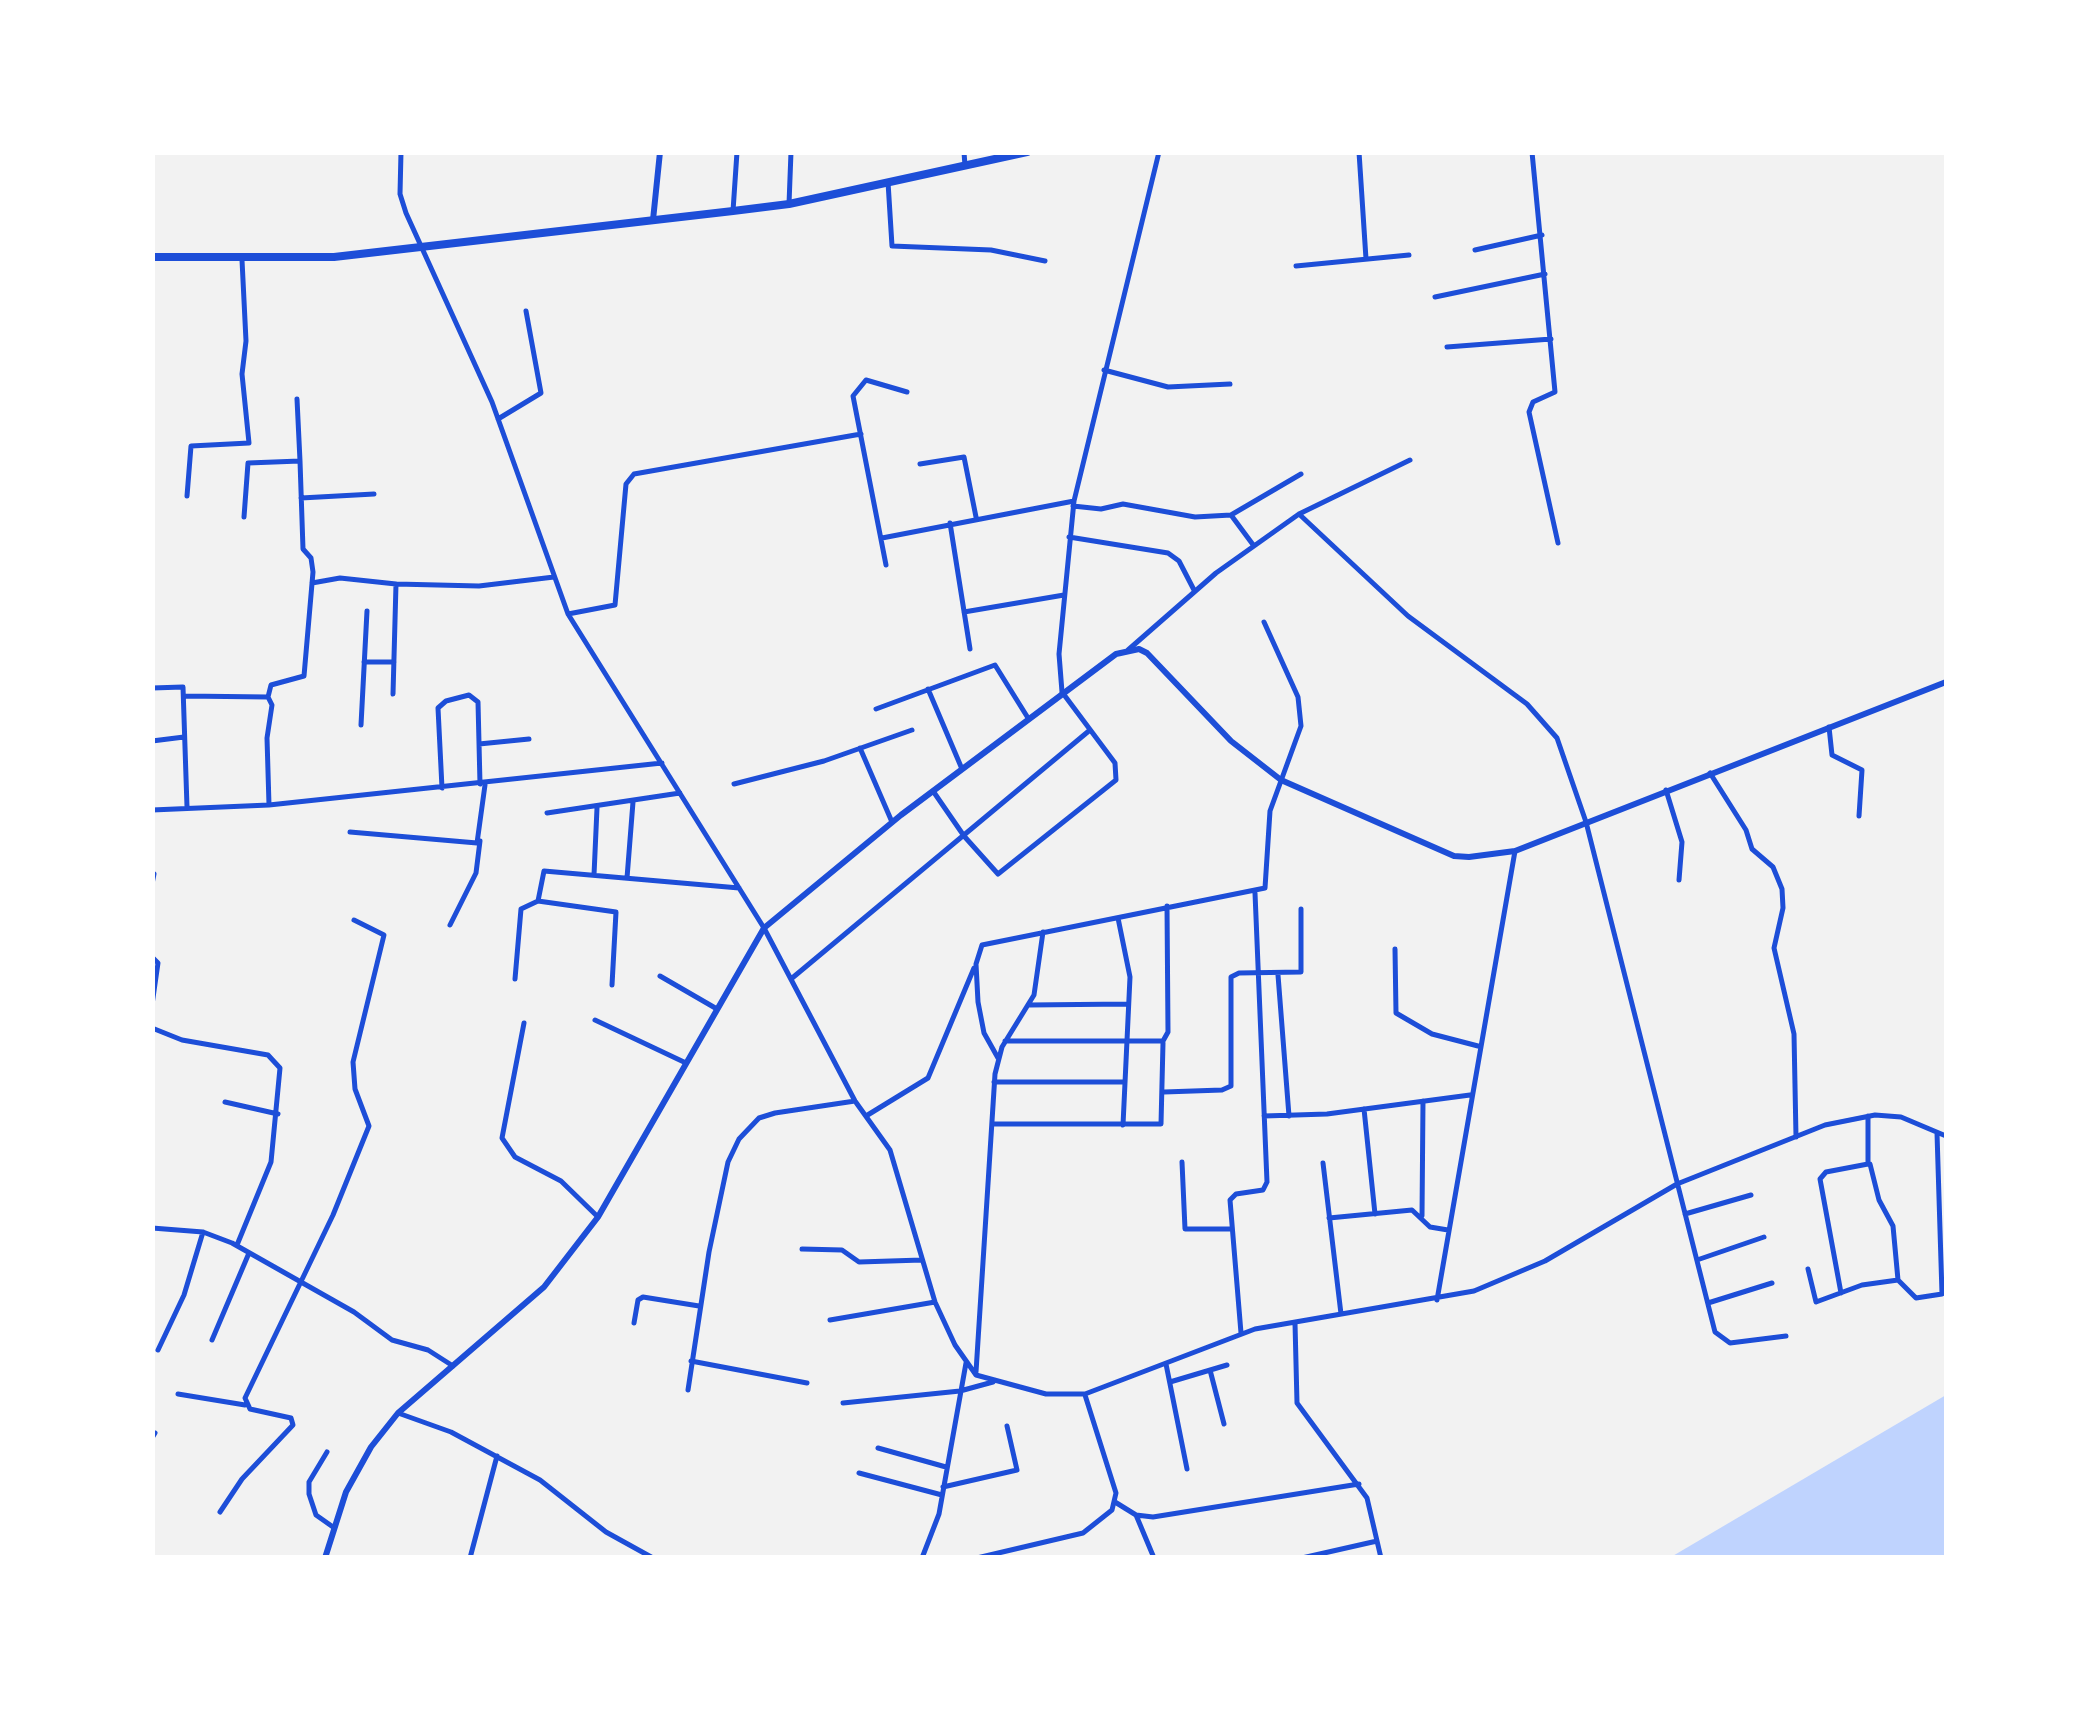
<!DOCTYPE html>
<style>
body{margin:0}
#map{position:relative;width:2099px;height:1710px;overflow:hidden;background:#f2f2f2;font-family:"Exo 2",sans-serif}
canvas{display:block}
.frame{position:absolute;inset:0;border:155px solid #fff;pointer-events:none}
</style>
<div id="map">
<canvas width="2099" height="1710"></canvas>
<div class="frame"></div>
</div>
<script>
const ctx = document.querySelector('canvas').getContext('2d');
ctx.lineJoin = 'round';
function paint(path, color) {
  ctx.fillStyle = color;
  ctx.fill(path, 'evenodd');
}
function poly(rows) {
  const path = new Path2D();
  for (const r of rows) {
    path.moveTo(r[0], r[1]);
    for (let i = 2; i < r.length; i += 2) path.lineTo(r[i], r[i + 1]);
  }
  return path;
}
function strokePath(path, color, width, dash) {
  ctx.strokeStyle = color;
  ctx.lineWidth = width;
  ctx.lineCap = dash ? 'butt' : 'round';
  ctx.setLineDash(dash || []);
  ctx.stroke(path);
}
paint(poly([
 [1946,1395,1946,1557,1671,1557]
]), '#bfd3fe');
strokePath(poly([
 [401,152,400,194,406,213,492,402,568,614,764,928,855,1101,890,1150,935,1302,955,1345,976,1375,1046,1394,1085,1394,1255,1329,1474,1291,1545,1261,1677,1184,1825,1125,1875,1115,1901,1117,1946,1136],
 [964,152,965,166],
 [1359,152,1366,259],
 [1532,152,1555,392,1533,402,1529,412,1558,543],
 [888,182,892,246,991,250,1045,261],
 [789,204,791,152],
 [733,211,737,152],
 [1475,250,1542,235],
 [1296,266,1409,255],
 [1435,297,1545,274],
 [1447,347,1551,339],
 [1104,370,1168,387,1230,384],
 [297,399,300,461],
 [498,419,541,393,526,311],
 [920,464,964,457,976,517],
 [187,496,191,446,249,443,242,374,246,341,242,260],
 [301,498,374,494],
 [1073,506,1101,509,1123,504,1195,517,1231,515,1254,546],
 [1299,514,1408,616,1527,704,1557,738,1586,822,1715,1332,1730,1343,1786,1336],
 [1231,515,1301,474],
 [950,523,970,649],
 [1069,537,1168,553,1179,561,1194,590],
 [882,538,1074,501],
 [886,565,853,396,866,380,907,392],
 [312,583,340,578,396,584],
 [964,612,1064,595],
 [568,614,615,605,626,484,634,474,861,434],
 [1128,650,1216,573,1299,514,1410,460],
 [364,662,394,662],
 [152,688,183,687,187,807],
 [928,689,962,769],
 [393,694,396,584,479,586,554,577],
 [184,696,268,697,271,685,304,676,313,572,311,558,303,549,300,461,248,463,244,517],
 [268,697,272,705,267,738,269,805],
 [876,709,995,665,1028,718],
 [361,725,367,611],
 [1829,727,1832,755,1862,770,1859,816],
 [152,741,184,737],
 [479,744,529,739],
 [860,748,892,822],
 [1710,773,1746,830,1752,849,1773,867,1782,889,1783,908,1774,948,1794,1034,1796,1137],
 [734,784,824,761,912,730],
 [442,788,438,708,446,701,469,695,478,702,480,784],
 [1666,790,1682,842,1679,880],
 [933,791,964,836,998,874,1116,780,1115,763,1062,692,1059,654,1074,501,1159,152],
 [152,810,269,805,662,763],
 [547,813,680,793],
 [350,832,477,843,485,785],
 [594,875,597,808],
 [627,878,633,802],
 [152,884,154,874],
 [538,901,544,871,739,888],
 [1118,918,1130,977,1123,1125],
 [450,925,476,873,480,841],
 [1395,949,1396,1013,1432,1034,1478,1046],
 [152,957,158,963,152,1005],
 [1278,975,1289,1116],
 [660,976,717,1009],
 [515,979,521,909,538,901,616,912,612,985],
 [791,979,1090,730],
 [1029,1005,1128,1004],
 [595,1020,686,1063],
 [524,1023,502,1138,515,1157,561,1181,598,1217],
 [152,1028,182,1040,268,1055,280,1068,271,1162,237,1245],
 [1005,1041,1163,1041,1168,1032,1167,906],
 [998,1058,984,1033,978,1002,976,964,982,945,1265,888,1270,811,1301,726,1298,697,1264,622],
 [994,1082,1124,1082],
 [1164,1092,1222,1090,1231,1086,1231,977,1239,973,1301,972,1301,909],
 [225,1102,278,1114],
 [1364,1109,1375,1214],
 [866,1116,928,1078,974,968],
 [1264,1116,1327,1114,1470,1095],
 [992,1124,1161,1124,1163,1043],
 [1182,1162,1185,1229,1231,1229],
 [1323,1163,1341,1314],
 [1870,1164,1879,1200,1893,1226,1898,1280],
 [1685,1214,1751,1195],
 [1422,1216,1423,1101],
 [1329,1218,1412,1210,1430,1227,1448,1230],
 [152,1228,203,1232,232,1243,354,1312,392,1340,428,1350,453,1366],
 [802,1249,842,1250,859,1262,922,1260],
 [1697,1260,1764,1237],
 [1808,1269,1816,1302,1862,1285,1898,1280,1916,1298,1942,1294,1937,1133],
 [1841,1293,1820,1179,1826,1172,1868,1164,1868,1116],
 [1437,1300,1515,851],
 [1708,1303,1772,1283],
 [830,1320,935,1302],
 [634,1323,638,1300,643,1297,699,1306],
 [1295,1323,1297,1403,1367,1498,1381,1558],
 [1241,1333,1230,1200,1236,1194,1263,1190,1267,1182,1255,893],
 [212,1340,249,1253],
 [158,1350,184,1295,203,1232],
 [691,1361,807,1383],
 [1166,1364,1187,1469],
 [1210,1370,1224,1424],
 [976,1372,995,1074,1002,1047,1034,995,1043,932],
 [1170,1382,1227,1365],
 [688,1390,709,1252,728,1162,739,1139,759,1118,775,1113,855,1101],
 [178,1394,245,1405],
 [843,1403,960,1391,993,1382],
 [398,1413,451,1432,540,1480,606,1532,653,1558],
 [152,1438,155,1433],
 [878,1448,946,1467],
 [327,1452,309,1482,309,1494,316,1515,333,1527],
 [859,1473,942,1495],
 [943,1487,1017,1470,1007,1426],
 [1115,1502,1136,1515,1153,1517,1359,1484],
 [220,1512,242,1479,293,1425,291,1418,250,1409,245,1398,333,1215,369,1126,355,1089,353,1062,384,935,354,920],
 [1136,1515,1154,1558],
 [470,1558,497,1456],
 [922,1558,939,1514,966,1363],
 [977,1558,1083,1533,1112,1510,1116,1493,1085,1395],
 [1302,1558,1377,1541]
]), '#1d4ed8', 5);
strokePath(poly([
 [653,220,660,152]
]), '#1d4ed8', 6);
strokePath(poly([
 [325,1558,346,1492,371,1447,398,1413,544,1287,598,1217,764,928,901,815,1116,654,1139,649,1147,653,1231,741,1281,780,1454,856,1469,857,1515,851,1946,682]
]), '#1d4ed8', 6);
strokePath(poly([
 [152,257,334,257,733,211,789,204,1027,152]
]), '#1d4ed8', 8);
</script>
